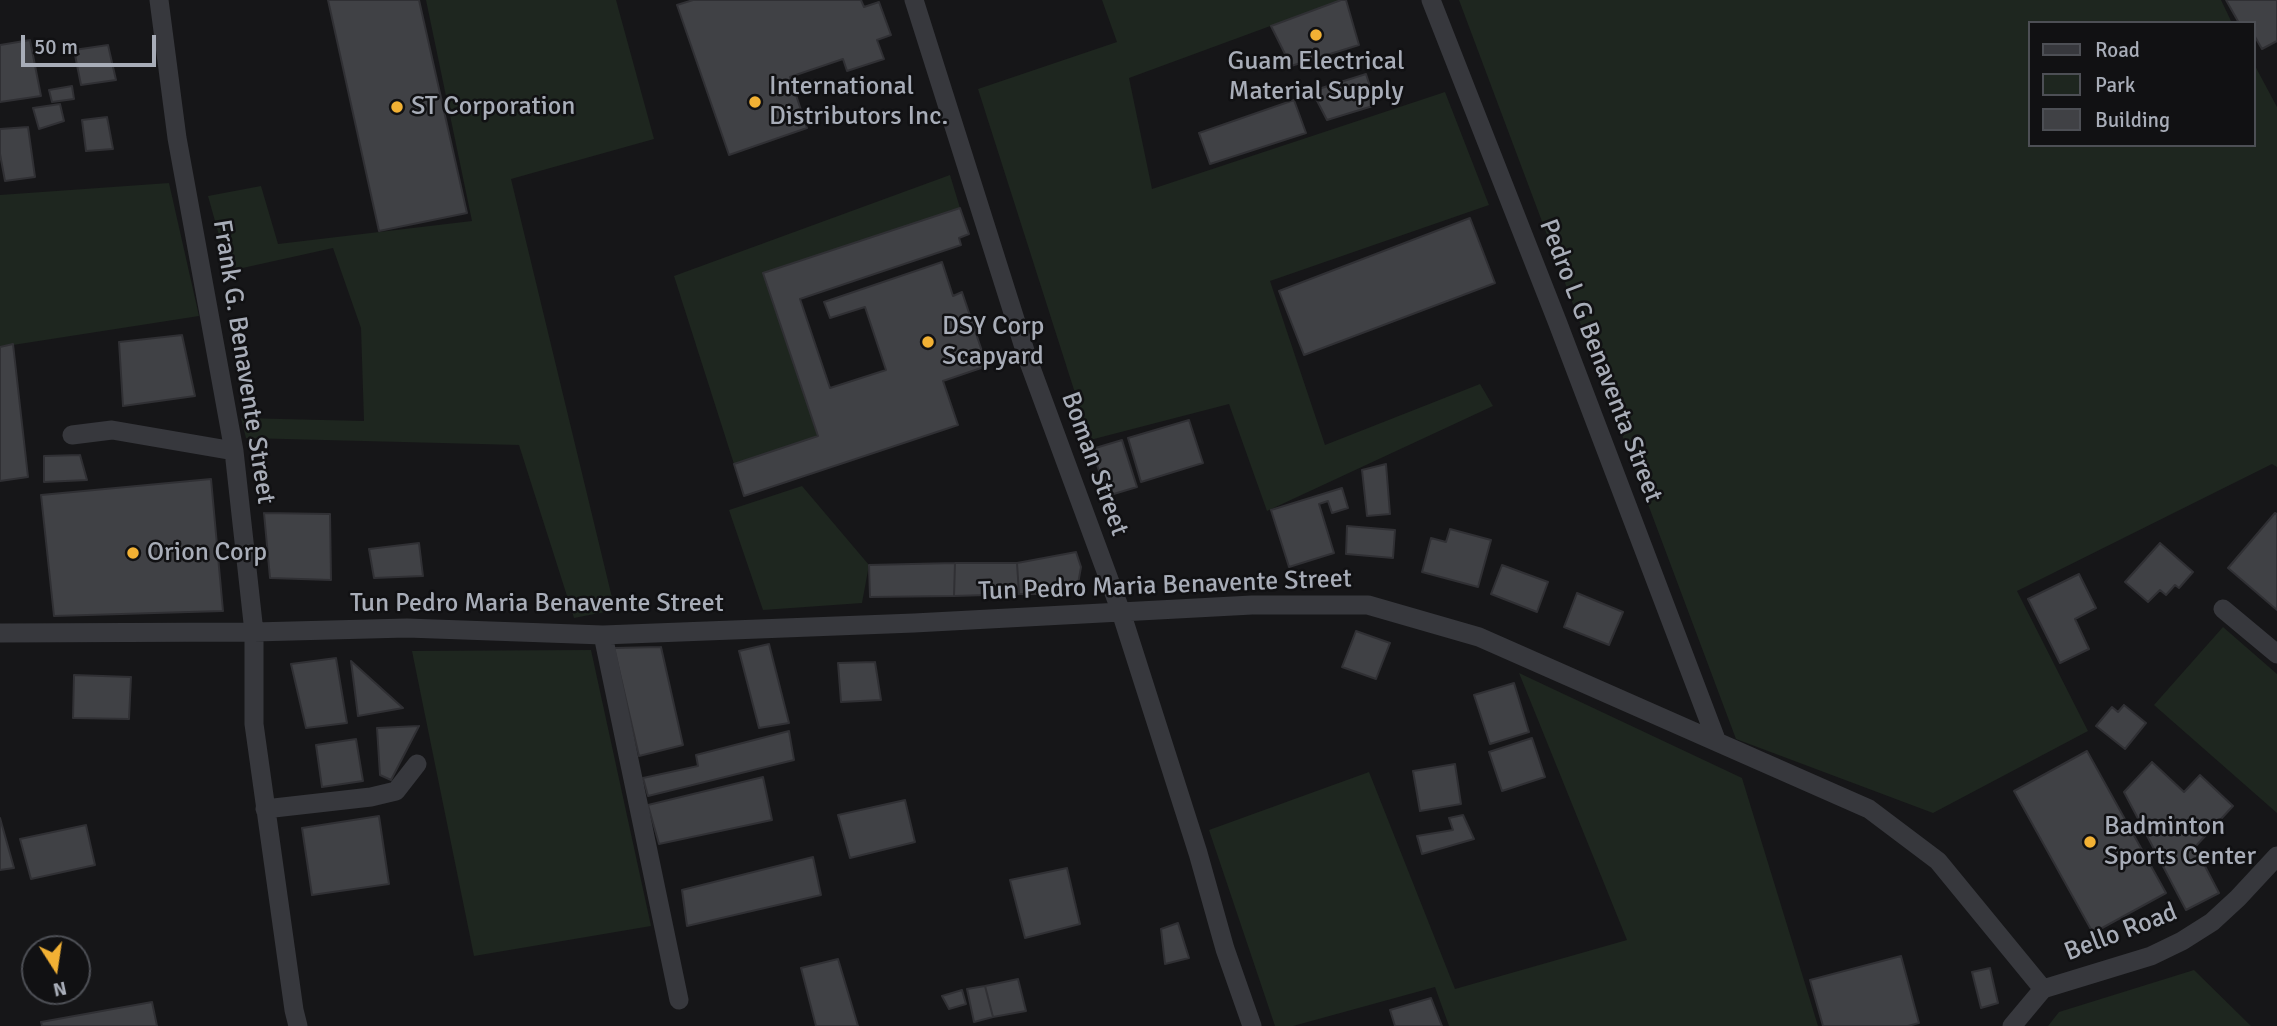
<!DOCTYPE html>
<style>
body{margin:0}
#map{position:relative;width:2277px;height:1026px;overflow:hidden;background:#161618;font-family:Signika,sans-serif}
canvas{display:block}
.legend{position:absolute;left:2028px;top:21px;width:228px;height:126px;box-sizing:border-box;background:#111113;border:2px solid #4d4f55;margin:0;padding:9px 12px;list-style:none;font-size:21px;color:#a8adb8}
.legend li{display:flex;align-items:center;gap:14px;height:35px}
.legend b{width:35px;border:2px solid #4d4f55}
.north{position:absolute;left:21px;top:935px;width:70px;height:70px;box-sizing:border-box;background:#111113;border:2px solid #4d4f55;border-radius:50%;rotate:168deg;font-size:19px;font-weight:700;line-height:28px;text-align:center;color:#a8adb8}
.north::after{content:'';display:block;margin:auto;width:24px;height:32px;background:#f2b134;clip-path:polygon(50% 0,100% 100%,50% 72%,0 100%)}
.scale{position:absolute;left:21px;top:35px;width:135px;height:32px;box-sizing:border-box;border:4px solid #a8adb8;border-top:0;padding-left:9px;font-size:21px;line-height:24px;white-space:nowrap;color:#a8adb8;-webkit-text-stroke:5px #111113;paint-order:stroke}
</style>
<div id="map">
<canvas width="2277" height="1026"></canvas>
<ul class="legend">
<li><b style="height:9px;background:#37383d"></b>Road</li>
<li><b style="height:19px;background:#1e261f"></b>Park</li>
<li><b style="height:19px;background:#404145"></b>Building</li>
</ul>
<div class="north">N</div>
<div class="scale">50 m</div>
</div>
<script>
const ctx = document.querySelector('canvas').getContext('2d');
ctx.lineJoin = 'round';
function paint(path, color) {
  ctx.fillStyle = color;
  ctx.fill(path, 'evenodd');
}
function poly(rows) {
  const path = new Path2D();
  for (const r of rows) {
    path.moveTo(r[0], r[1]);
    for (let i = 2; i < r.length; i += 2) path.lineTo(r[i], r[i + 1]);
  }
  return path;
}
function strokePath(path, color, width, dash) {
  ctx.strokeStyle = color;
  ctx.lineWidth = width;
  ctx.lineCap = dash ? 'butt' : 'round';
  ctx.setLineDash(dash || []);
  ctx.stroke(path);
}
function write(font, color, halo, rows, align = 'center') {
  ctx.font = font + ' Signika,sans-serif';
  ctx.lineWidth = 5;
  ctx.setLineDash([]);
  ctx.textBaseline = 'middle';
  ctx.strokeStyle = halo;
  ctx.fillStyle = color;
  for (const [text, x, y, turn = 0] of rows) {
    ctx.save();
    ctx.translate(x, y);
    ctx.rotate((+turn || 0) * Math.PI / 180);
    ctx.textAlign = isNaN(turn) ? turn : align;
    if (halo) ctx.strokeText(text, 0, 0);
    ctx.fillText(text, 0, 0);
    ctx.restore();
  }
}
paint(poly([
 [426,0,616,0,654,139,511,179,615,610,574,618,519,445,246,438,241,418,364,421,361,328,333,248,229,271,208,196,261,186,278,244,472,221],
 [1102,0,1341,0,1129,78,1152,189,1445,92,1489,205,1270,281,1325,445,1480,384,1493,406,1267,511,1229,404,1090,440,978,89,1117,42],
 [1459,0,2221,0,2232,23,2030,23,2030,145,2254,145,2254,64,2277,107,2277,467,2272,464,2017,591,2088,731,1933,813,1736,739],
 [950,175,960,208,764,273,818,436,734,464,674,276],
 [169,183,199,316,0,347,0,195],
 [802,486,869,565,862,603,763,610,729,510],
 [2223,627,2277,674,2277,813,2154,705],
 [591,650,651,926,474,956,412,651],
 [1519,673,1742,778,1818,1026,1449,1026,1435,987,1293,1026,1275,1026,1209,830,1369,772,1455,989,1627,940],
 [2194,970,2251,1026,2048,1026,2059,1012]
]), '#1e261f');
const building = poly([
 [328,0,419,0,467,213,379,231,328,0],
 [693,0,861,0,864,7,879,2,891,35,877,40,884,59,847,71,843,59,790,77,807,128,729,155,677,5,693,0],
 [1341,0,1346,0,1359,45,1291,66,1271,26,1341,0],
 [2226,0,2277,0,2277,41,2262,49,2254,35,2254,23,2239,23,2226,0],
 [30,40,41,96,0,102,0,45,30,40],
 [108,45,116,80,81,85,74,50,108,45],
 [1366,74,1376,105,1327,120,1312,91,1366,74],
 [72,86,74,99,52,102,49,90,72,86],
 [1294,100,1306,133,1210,164,1199,133,1294,100],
 [60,104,64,121,39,129,33,108,60,104],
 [107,117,113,149,86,151,82,120,107,117],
 [28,127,35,177,5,181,0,154,0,129,28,127],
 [960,208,969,234,959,238,961,245,800,299,830,388,886,370,865,307,830,318,824,302,942,262,953,296,962,292,987,366,943,381,958,425,744,496,734,464,818,436,763,273,960,208],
 [1470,218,1495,283,1304,355,1279,291,1470,218],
 [182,335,195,396,123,406,119,342,182,335],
 [13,344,28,477,0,481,0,347,13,344],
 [1189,420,1203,463,1141,482,1128,438,1189,420],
 [1122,440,1137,487,1107,496,1092,449,1122,440],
 [80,455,87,480,44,482,44,456,80,455],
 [1386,464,1390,514,1367,516,1362,470,1386,464],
 [211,479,223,611,54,616,41,495,211,479],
 [1342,488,1348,508,1332,513,1328,501,1319,504,1334,553,1289,567,1271,510,1342,488],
 [264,513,330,514,331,580,270,578,264,513],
 [2275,513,2277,514,2277,610,2228,568,2275,513],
 [1347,526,1395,530,1393,558,1346,554,1347,526],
 [1450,529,1491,540,1478,587,1422,572,1431,538,1446,542,1450,529],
 [419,543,423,576,374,578,369,549,419,543],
 [2160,543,2193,572,2179,588,2175,585,2166,595,2160,590,2148,602,2125,582,2160,543],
 [1076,552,1081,567,1078,584,1063,587,1063,594,1019,594,1017,563,1076,552],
 [955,563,1017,563,1019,594,954,596,955,563],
 [955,563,954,596,870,597,869,565,955,563],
 [1502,565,1548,582,1537,612,1491,594,1502,565],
 [2079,574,2096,608,2075,619,2089,649,2060,663,2028,599,2079,574],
 [1577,593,1623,612,1609,645,1564,627,1577,593],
 [1356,631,1390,643,1376,679,1342,667,1356,631],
 [769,644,789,723,759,728,739,651,769,644],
 [661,647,683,745,639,756,614,648,661,647],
 [336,658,347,723,306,728,291,664,336,658],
 [351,661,403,708,358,716,351,661],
 [875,662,881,700,841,702,838,663,875,662],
 [74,675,131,677,129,719,73,718,74,675],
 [1514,683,1529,732,1490,744,1474,695,1514,683],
 [2124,705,2146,723,2125,749,2096,726,2112,707,2118,712,2124,705],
 [419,726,391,780,380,775,377,728,419,726],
 [789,731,794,760,648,796,643,778,698,766,696,755,789,731],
 [1532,738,1545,777,1502,791,1489,752,1532,738],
 [356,739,363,781,322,787,316,745,356,739],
 [2087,751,2166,893,2093,933,2014,791,2087,751],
 [2152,762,2184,792,2200,775,2233,806,2195,847,2219,893,2186,910,2124,792,2152,762],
 [1455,764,1461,804,1420,811,1413,771,1455,764],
 [763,777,772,820,659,844,648,805,763,777],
 [905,800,915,842,850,858,838,815,905,800],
 [1463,815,1474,839,1422,854,1417,836,1453,830,1449,818,1463,815],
 [379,816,389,884,312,895,302,828,379,816],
 [0,818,14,868,0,870,0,818],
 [86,825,95,865,31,879,20,839,86,825],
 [813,857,821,895,687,926,682,890,813,857],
 [1067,868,1080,924,1025,938,1010,880,1067,868],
 [1178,923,1189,958,1165,964,1161,929,1178,923],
 [1901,956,1919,1023,1908,1026,1823,1026,1810,980,1901,956],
 [838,959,858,1026,816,1026,801,968,838,959],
 [1990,968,1998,1003,1981,1008,1972,972,1990,968],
 [1018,979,1026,1011,993,1017,985,986,1018,979],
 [985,986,993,1017,974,1022,967,989,985,986],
 [962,990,966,1004,949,1009,942,996,962,990],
 [1431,998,1442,1026,1395,1026,1390,1010,1431,998],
 [152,1002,157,1026,42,1026,41,1022,152,1002]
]);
paint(building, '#404145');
strokePath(building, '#303034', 2);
strokePath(poly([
 [159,0,177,138,234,451,254,632,254,724,294,1010,298,1026],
 [914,0,1027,357,1121,612,1198,853,1225,949,1252,1026],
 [1431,0,1557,321,1717,742],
 [72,435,112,430,234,451],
 [2223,609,2277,654],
 [0,633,254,632,407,628,603,635,914,623,1252,605,1368,605,1479,637,1869,809,1938,861,2043,989],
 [603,635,679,1000],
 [265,809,371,797,396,791,417,764],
 [2012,1026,2043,989,2151,956,2182,941,2212,922,2238,898,2277,856]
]), '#37383d', 19);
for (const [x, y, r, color] of [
 [1316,35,7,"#f2b134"],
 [755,102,7,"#f2b134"],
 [397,107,7,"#f2b134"],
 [928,342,7,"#f2b134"],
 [133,553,7,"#f2b134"],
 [2090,842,7,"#f2b134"]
]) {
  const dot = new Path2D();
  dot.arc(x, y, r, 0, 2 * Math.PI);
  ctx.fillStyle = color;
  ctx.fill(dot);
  strokePath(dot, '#111113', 2.5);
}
write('26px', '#a8adb8', '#111113', [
 ["Guam Electrical",1316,62,"center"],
 ["Material Supply",1316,92,"center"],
 ["International",769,87],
 ["Distributors Inc.",769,117],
 ["ST Corporation",411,107],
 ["DSY Corp",942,327],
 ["Scapyard",942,357],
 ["Orion Corp",147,553],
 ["Badminton",2104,827],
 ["Sports Center",2104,857]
], 'left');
write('26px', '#a8adb8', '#111113', [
 ["Pedro L G Benaventa Street",1600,361,69],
 ["Frank G. Benavente Street",243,362,81],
 ["Boman Street",1094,464,70],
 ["Tun Pedro Maria Benavente Street",1165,586,-2],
 ["Tun Pedro Maria Benavente Street",537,604],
 ["Bello Road",2121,933,-21]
]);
</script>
